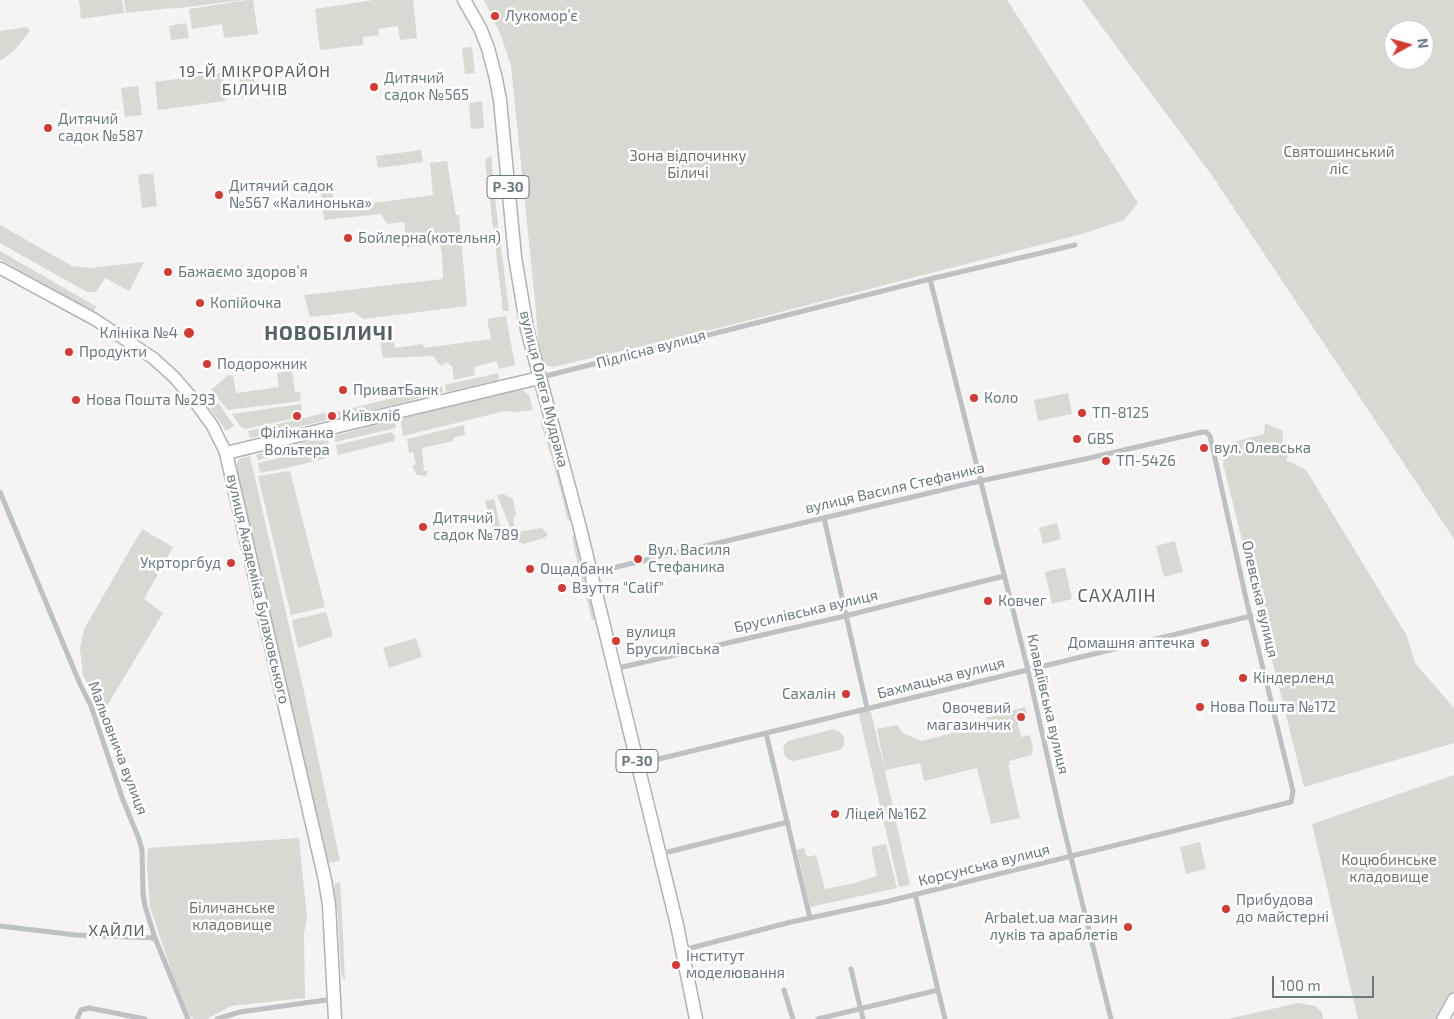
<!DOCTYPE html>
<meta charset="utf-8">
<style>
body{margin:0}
#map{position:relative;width:1454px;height:1019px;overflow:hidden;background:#f5f4f2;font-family:"Exo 2",sans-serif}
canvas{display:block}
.north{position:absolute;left:1384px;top:20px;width:50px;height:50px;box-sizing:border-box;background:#fff;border:1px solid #c2cacc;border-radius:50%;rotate:83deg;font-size:14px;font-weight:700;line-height:20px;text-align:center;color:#667a80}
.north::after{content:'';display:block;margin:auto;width:18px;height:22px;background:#d53a32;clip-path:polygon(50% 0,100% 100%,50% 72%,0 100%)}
.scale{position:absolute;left:1272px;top:976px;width:102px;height:22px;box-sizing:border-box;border:2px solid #667a80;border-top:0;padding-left:6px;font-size:15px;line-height:18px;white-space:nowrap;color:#667a80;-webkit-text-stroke:4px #fff;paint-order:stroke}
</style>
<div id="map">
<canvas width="1454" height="1019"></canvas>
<div class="north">N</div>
<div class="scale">100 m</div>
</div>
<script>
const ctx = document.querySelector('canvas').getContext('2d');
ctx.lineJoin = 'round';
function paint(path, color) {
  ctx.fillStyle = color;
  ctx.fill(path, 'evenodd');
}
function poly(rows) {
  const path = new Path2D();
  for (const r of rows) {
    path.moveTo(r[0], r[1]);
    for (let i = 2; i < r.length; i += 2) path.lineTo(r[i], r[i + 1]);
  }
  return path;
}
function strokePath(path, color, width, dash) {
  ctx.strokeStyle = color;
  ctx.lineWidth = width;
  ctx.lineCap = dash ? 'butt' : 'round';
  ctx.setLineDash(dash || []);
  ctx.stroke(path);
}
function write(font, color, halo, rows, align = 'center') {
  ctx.font = font + ' "Exo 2",sans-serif';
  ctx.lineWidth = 5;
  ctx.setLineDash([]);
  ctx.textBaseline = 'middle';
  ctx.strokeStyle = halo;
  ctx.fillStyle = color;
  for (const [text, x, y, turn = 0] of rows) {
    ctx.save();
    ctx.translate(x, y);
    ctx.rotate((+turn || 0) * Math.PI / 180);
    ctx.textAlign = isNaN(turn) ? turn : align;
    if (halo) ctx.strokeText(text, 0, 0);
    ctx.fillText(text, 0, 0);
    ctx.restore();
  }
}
paint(poly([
 [79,0,122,0,124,13,81,19],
 [124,0,242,0,172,9,174,6,171,8,126,13],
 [247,0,253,0,258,34,224,38,222,24,192,29,189,9],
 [373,0,413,0,417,38,400,40,398,26,378,29,379,35,363,37,363,45,320,50,315,9],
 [484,0,1007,0,1138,203,1124,220,1082,234,707,331,553,367,545,365,539,350,535,301,511,66,500,33],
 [1082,0,1454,0,1454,539,1213,177],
 [1394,30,1424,30,1424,60,1394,60],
 [186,23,189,38,171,40,169,26],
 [27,27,30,31,13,52,0,61,0,31],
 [472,47,475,73,465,74,462,48],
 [253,69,256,96,242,98,239,71],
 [222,73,225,101,158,110,155,82],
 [138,86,142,115,125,117,121,88],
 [482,101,484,128,471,129,469,103],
 [421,150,423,162,378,168,376,156],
 [491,155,497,215,509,311,503,311,485,160],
 [447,161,456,215,459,215,467,306,363,319,354,312,310,317,304,295,443,279,442,255,440,243,407,247,404,222,387,224,381,214,324,220,320,185,331,183,334,204,364,201,366,204,433,195,430,163],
 [153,173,157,206,142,208,138,175],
 [0,225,72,266,90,268,144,262,129,291,105,278,96,292,87,292,0,243],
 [0,251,97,307,93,312,0,259],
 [506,316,515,365,499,369,497,361,474,367,475,375,454,380,452,366,446,362,441,366,433,356,383,358,378,330,392,329,395,348,423,344,424,348,491,339,487,319],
 [292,370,295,392,300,392,301,401,228,410,211,390,228,375,233,376,236,393,279,387,277,373],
 [498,373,499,380,446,392,445,385],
 [442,386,443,392,338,419,336,412],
 [521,389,529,395,533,410,514,412,505,411,403,436,400,419],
 [208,393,220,405,234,426,226,431,203,398],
 [1068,393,1072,414,1038,421,1034,400],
 [301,404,302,410,291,415,291,419,245,429,240,426,232,414],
 [325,413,327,420,250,438,248,431],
 [546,419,574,519,568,521,555,469,540,421],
 [395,420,396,428,335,442,333,436],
 [1265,424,1270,425,1283,431,1282,445,1289,454,1286,460,1306,470,1407,636,1415,663,1454,708,1454,743,1304,787,1223,464,1226,444,1264,434],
 [464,425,465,435,454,437,453,441,422,448,424,471,428,471,426,476,417,475,412,466,416,464,413,452,409,453,407,439],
 [392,432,395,437,394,441,338,455,336,445],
 [327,437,329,443,258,460,256,455],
 [329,446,331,457,291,467,260,473,258,463],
 [250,456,303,687,340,861,330,863,326,860,237,477,237,463,239,459],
 [290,471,325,607,291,615,258,476],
 [503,494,513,499,516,515,513,520,516,532,542,528,548,534,544,538,523,544,515,539,497,495],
 [494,499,502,534,494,536,485,501],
 [1057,523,1061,539,1043,544,1039,528],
 [142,529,173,547,144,599,163,613,99,719,92,694,83,675,80,649,84,629],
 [578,534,599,619,592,620,576,557,572,536],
 [1175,541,1183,572,1164,577,1156,546],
 [1065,567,1072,599,1052,604,1045,572],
 [326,612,333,636,298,648,292,620],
 [416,638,422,657,389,668,383,648],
 [1025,707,1027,713,1016,716,1021,737,1030,735,1033,749,1031,755,1009,761,1010,765,1008,765,1020,818,991,824,977,768,924,781,920,763,885,770,877,729,898,725,901,731,905,734,922,741,979,726,981,722,985,721,986,718],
 [870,708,885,771,910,885,899,887,858,711],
 [834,729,840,732,844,737,844,745,840,750,794,761,789,760,785,756,783,747,788,741],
 [1454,775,1454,991,1439,1019,1358,1019,1312,824],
 [299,838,307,918,304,933,305,998,231,1006,207,1019,194,1019,190,1016,173,976,150,907,147,865,148,848],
 [1200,842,1206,869,1186,874,1180,847],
 [886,844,897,888,810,907,797,850,804,848,807,857,816,855,825,889,860,882,860,881,877,876,871,847],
 [340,882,343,933,345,981,341,974,338,917,334,889,335,883],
 [1298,1003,1315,1006,1322,1012,1323,1019,1228,1019]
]), '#d6dad1');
const secondary = poly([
 [0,268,94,319,153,358,174,377,193,399,212,425,226,453],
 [1443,1019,1454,999]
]);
const primary = poly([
 [464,0,480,28,488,48,496,79,500,100,515,257,527,329,580,528,677,925,696,1019],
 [335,1019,329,905,325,880,226,453,539,378]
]);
strokePath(secondary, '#aeb6b8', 14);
strokePath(primary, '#adb4b6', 15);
strokePath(poly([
 [930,279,1028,670,1061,817,1111,1019],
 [542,377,930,279,1075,245],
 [0,492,80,684,91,706,123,800,139,839,142,850,143,894,145,906,155,938,188,1019],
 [824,518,867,708],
 [591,573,980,481,1085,459,1202,432,1206,432,1210,436,1247,603,1293,791,1291,802,889,901,791,922,683,950],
 [614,669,845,616,1004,576],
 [766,733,810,918],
 [638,764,1251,616],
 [660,854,788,822],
 [915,894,945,1019],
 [0,926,76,935,155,938],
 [851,969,863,1019],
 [784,990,793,1019],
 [77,1019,81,1010,89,1008,145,1019],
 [217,1019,240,1012,333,999],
 [818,1019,938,990]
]), '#bcc1c3', 5);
strokePath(secondary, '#fff', 11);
strokePath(primary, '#fff', 12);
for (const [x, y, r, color] of [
 [495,16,5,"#d53a32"],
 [374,87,5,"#d53a32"],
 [48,128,5,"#d53a32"],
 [219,195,5,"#d53a32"],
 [348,238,5,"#d53a32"],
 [168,272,5,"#d53a32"],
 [200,303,5,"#d53a32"],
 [189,333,6,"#d53a32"],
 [69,352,5,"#d53a32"],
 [207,364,5,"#d53a32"],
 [343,390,5,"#d53a32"],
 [974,398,5,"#d53a32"],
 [76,400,5,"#d53a32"],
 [1082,413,5,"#d53a32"],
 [297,416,5,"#d53a32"],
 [332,416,5,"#d53a32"],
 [1077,439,5,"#d53a32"],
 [1204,448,5,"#d53a32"],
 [1106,461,5,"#d53a32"],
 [423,527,5,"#d53a32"],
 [638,559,5,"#d53a32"],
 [231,563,5,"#d53a32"],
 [530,569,5,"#d53a32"],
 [562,588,5,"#d53a32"],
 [988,601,5,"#d53a32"],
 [616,641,5,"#d53a32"],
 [1205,643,5,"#d53a32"],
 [1243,678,5,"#d53a32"],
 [846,694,5,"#d53a32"],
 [1200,707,5,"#d53a32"],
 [1021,717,5,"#d53a32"],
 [835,814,5,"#d53a32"],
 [1226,909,5,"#d53a32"],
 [1128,927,5,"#d53a32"],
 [676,965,5,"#d53a32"]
]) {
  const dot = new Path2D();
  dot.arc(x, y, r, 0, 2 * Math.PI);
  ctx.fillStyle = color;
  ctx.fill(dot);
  strokePath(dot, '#fff', 2);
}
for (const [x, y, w] of [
 [508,187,42],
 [637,761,42]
]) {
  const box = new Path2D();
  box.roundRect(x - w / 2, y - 11.5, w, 23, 4);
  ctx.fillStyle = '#fff';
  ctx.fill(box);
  strokePath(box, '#667a80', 1);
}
write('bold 14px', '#667a80', null, [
 ["Р-30",508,187],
 ["Р-30",637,761]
]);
write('15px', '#667a80', '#fff', [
 ["Лукомор’є",505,16],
 ["Дитячий",384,78],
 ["садок №565",384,95],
 ["Дитячий",58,119],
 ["садок №587",58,136],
 ["Дитячий садок",229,186],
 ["№567 «Калинонька»",229,203],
 ["Бойлерна(котельня)",358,238],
 ["Бажаємо здоровʼя",178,272],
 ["Копійочка",210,303],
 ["Клініка №4",178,333,"right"],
 ["Продукти",79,352],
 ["Подорожник",217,364],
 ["ПриватБанк",353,390],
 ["Коло",984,398],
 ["Нова Пошта №293",86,400],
 ["ТП-8125",1092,413],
 ["Київхліб",342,416],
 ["Філіжанка",297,433,"center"],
 ["Вольтера",297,450,"center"],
 ["GBS",1087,439],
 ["вул. Олевська",1214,448],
 ["ТП-5426",1116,461],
 ["Дитячий",433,518],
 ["садок №789",433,535],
 ["Вул. Василя",648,550],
 ["Стефаника",648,567],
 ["Укрторгбуд",221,563,"right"],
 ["Ощадбанк",540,569],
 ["Взуття \"Calif\"",572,588],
 ["Ковчег",998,601],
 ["вулиця",626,632],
 ["Брусилівська",626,649],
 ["Домашня аптечка",1195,643,"right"],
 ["Кіндерленд",1253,678],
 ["Сахалін",836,694,"right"],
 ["Нова Пошта №172",1210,707],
 ["Овочевий",1011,708,"right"],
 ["магазинчик",1011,725,"right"],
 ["Ліцей №162",845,814],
 ["Прибудова",1236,900],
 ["до майстерні",1236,917],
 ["Arbalet.ua магазин",1118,918,"right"],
 ["луків та араблетів",1118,935,"right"],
 ["Інститут",686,956],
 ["моделювання",686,973]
], 'left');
write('15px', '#6c7865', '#fff', [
 ["Святошинський",1339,152],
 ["ліс",1339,169],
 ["Зона відпочинку",688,156],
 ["Біличі",688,173],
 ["Коцюбинське",1389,860],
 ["кладовище",1389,877],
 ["Біличанське",232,908],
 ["кладовище",232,925]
]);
write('15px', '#667a80', '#fff', [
 ["Підлісна вулиця",651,349,-15],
 ["вулиця Олега Мудрака",544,389,76],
 ["вулиця Василя Стефаника",895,488,-13],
 ["вулиця Академіка Булаховського",258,589,77],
 ["Олевська вулиця",1260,599,77],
 ["Брусилівська вулиця",806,611,-13],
 ["Бахмацька вулиця",941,678,-14],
 ["Клавдіївська вулиця",1048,704,77],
 ["Мальовнича вулиця",118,748,69],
 ["Корсунська вулиця",984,865,-14]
]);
ctx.letterSpacing = '1px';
write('16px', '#546166', '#fff', [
 ["19-Й МІКРОРАЙОН",255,72],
 ["БІЛИЧІВ",255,90],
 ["ХАЙЛИ",117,931]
]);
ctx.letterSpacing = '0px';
ctx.letterSpacing = '1px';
write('18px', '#546166', '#fff', [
 ["САХАЛІН",1117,596]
]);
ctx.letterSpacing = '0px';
ctx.letterSpacing = '1px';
write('bold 20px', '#546166', '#fff', [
 ["НОВОБІЛИЧІ",329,333]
]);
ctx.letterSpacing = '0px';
</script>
